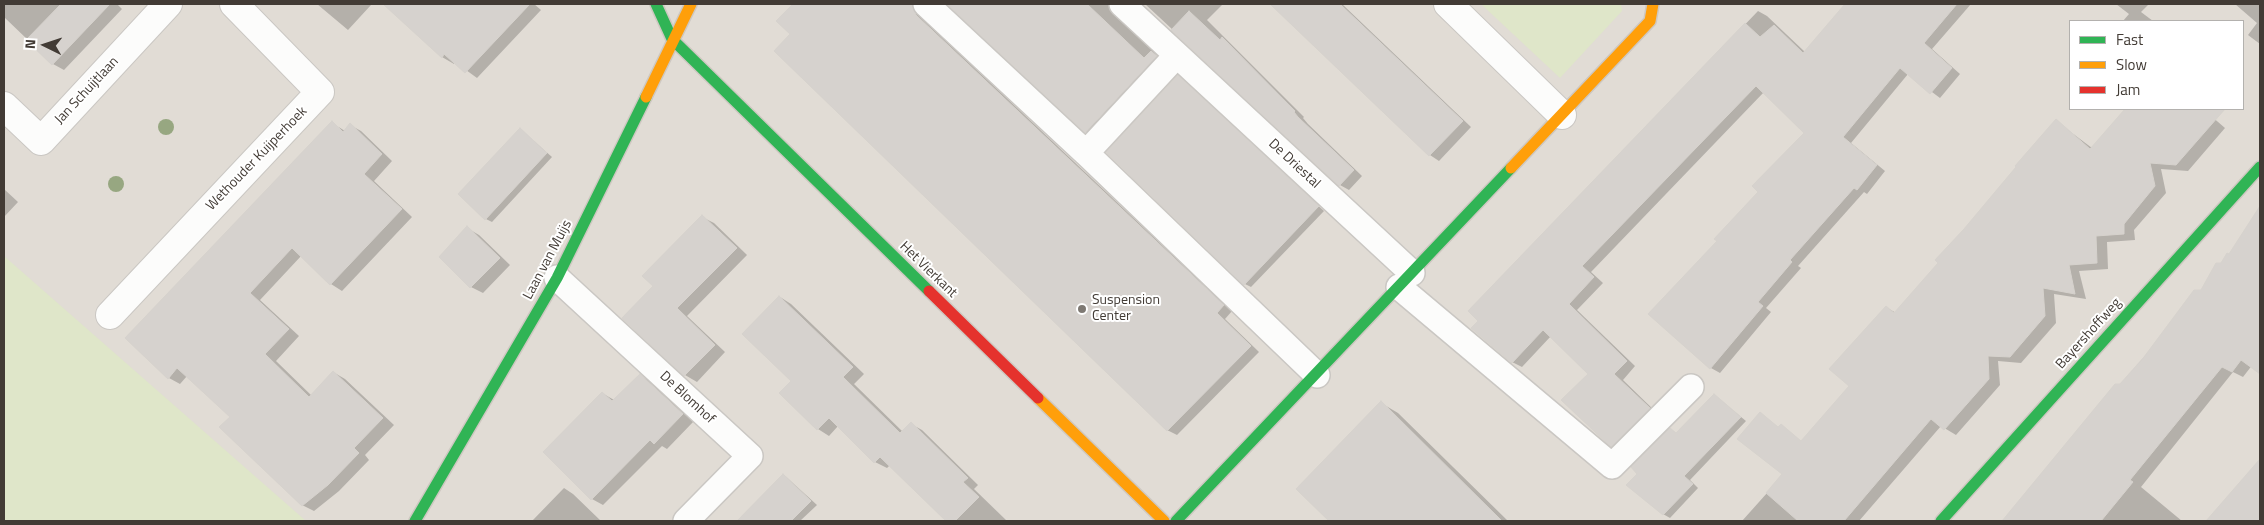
<!DOCTYPE html>
<style>
body{margin:0}
#map{position:relative;width:2264px;height:525px;overflow:hidden;background:#eeebe7;font-family:"Titillium Web",sans-serif}
canvas{display:block}
.frame{position:absolute;inset:0;border:5px solid #423b35;pointer-events:none}
.legend{position:absolute;left:2069px;top:20px;width:175px;height:90px;box-sizing:border-box;background:#fff;border:1px solid #b3b1ae;margin:0;padding:6px 9px;list-style:none;font-size:15px;color:#423b35}
.legend li{display:flex;align-items:center;gap:10px;height:25px}
.legend b{width:25px;border:1px solid #b3b1ae}
.north{position:absolute;left:20px;top:20px;width:50px;height:50px;-webkit-text-stroke:4px #fff;paint-order:stroke;rotate:274deg;font-size:14px;font-weight:700;line-height:20px;text-align:center;color:#423b35}
.north::after{content:'';display:block;margin:auto;width:18px;height:22px;background:#423b35;clip-path:polygon(50% 0,100% 100%,50% 72%,0 100%)}
</style>
<div id="map">
<canvas width="2264" height="525"></canvas>
<div class="frame"></div>
<ul class="legend">
<li><b style="height:6px;background:#30b455"></b>Fast</li>
<li><b style="height:6px;background:#ff9f0a"></b>Slow</li>
<li><b style="height:6px;background:#e5322d"></b>Jam</li>
</ul>
<div class="north">N</div>
</div>
<script>
const ctx = document.querySelector('canvas').getContext('2d');
ctx.lineJoin = 'round';
function paint(path, color) {
  ctx.fillStyle = color;
  ctx.fill(path, 'evenodd');
}
function poly(rows) {
  const path = new Path2D();
  for (const r of rows) {
    path.moveTo(r[0], r[1]);
    for (let i = 2; i < r.length; i += 2) path.lineTo(r[i], r[i + 1]);
  }
  return path;
}
function strokePath(path, color, width, dash) {
  ctx.strokeStyle = color;
  ctx.lineWidth = width;
  ctx.lineCap = dash ? 'butt' : 'round';
  ctx.setLineDash(dash || []);
  ctx.stroke(path);
}
function write(font, color, halo, rows, align = 'center') {
  ctx.font = font + ' "Titillium Web",sans-serif';
  ctx.lineWidth = 4;
  ctx.setLineDash([]);
  ctx.textBaseline = 'middle';
  ctx.strokeStyle = halo;
  ctx.fillStyle = color;
  for (const [text, x, y, turn = 0] of rows) {
    ctx.save();
    ctx.translate(x, y);
    ctx.rotate((+turn || 0) * Math.PI / 180);
    ctx.textAlign = isNaN(turn) ? turn : align;
    if (halo) ctx.strokeText(text, 0, 0);
    ctx.fillText(text, 0, 0);
    ctx.restore();
  }
}
paint(poly([
 [4,4,2260,4,2260,521,4,521],
 [2070,21,2243,21,2243,109,2070,109]
]), '#e1dcd5');
paint(poly([
 [1481,4,1621,4,1622,11,1560,78],
 [4,256,306,521,4,521]
]), '#dfe6c9');
paint(poly([
 [4,4,117,4,122,9,64,70,53,64,4,17],
 [317,4,370,4,371,5,348,30],
 [399,4,534,4,541,10,477,78,455,62,454,64,442,57,392,10],
 [823,4,923,4,921,15,925,21,1232,311,1225,319,1259,352,1177,435,1167,430,776,51],
 [949,4,1118,4,1118,15,1165,62,1095,137,1086,132],
 [1145,4,1223,4,1207,20,1304,117,1303,118,1308,124,1362,176,1349,190,1340,185],
 [1272,4,1342,4,1471,127,1439,161,1430,155],
 [1847,4,1971,4,1932,49,1960,74,1940,98,1908,74,1851,143,1885,171,1867,194,1864,192,1798,266,1801,268,1766,308,1771,312,1720,373,1711,368,1650,314,1719,241,1760,192,1806,133,1764,92,1591,272,1603,283,1577,310,1635,366,1623,380,1658,414,1621,451,1612,446,1590,374,1551,336,1522,367,1512,362,1470,311,1758,11,1767,16,1805,52],
 [2116,4,2149,4,2141,12,2153,21,2123,21,2129,14],
 [2235,4,2260,4,2260,44,2248,35,2257,23],
 [1178,77,1324,211,1251,287,1245,284],
 [2127,109,2203,109,2225,128,2188,171,2161,169,2166,193,2134,230,2135,240,2107,242,2108,269,2079,271,2086,299,2054,294,2056,323,2021,363,1998,361,2000,385,1956,435,1941,426,1859,521,1742,521,1869,379,1886,307,1896,313,1940,263,2056,121,2092,148],
 [332,123,345,131,350,125,361,131,392,161,374,181,412,217,342,291,331,284,302,255,260,300,299,336,276,361,312,396,333,372,345,379,394,425,365,455,369,460,339,491,314,511,302,505,231,416,187,376,180,384,169,378],
 [520,129,552,157,492,222,486,219],
 [4,189,18,202,4,217],
 [2260,215,2260,345,2256,352,2260,355,2243,377,2233,372,2141,487,2182,521,2003,521,2201,291,2248,233],
 [702,217,714,223,747,255,687,316,725,352,697,382,685,375,624,318,655,286],
 [467,228,479,235,510,265,483,293,471,287],
 [780,297,791,304,864,374,854,384,903,432,911,424,922,430,978,485,974,489,1007,521,948,521,890,465,887,468,875,462,838,426,829,436,818,429,793,381],
 [640,376,652,382,694,421,667,449,662,446,603,505,592,499,602,393,614,400],
 [1714,395,1746,421,1690,480,1698,488,1670,518,1663,514,1639,474,1671,430,1677,434],
 [1381,403,1398,413,1508,521,1330,521,1298,489],
 [784,475,817,505,800,521,739,521],
 [564,488,573,494,601,521,532,521]
]), '#0003');
const building = poly([
 [61,4,110,4,52,65,26,40,61,4],
 [383,4,530,4,465,73,444,54,442,58,383,4],
 [793,4,912,4,916,15,1224,305,1217,313,1251,346,1167,431,774,51,790,34,776,21,793,4],
 [947,4,1087,4,1144,58,1151,51,1157,56,1085,133,947,4],
 [1270,4,1340,4,1463,121,1429,156,1270,4],
 [1845,4,1957,4,1924,43,1952,68,1930,94,1900,68,1843,137,1877,165,1857,190,1854,188,1790,260,1792,262,1758,302,1763,306,1710,369,1648,314,1717,241,1714,239,1758,192,1752,186,1804,133,1756,86,1582,266,1594,277,1569,304,1627,361,1614,374,1650,408,1611,447,1561,400,1588,374,1543,330,1512,363,1471,328,1478,321,1468,311,1745,23,1760,37,1774,25,1803,53,1845,4],
 [1189,11,1220,40,1222,37,1295,111,1294,112,1298,117,1354,170,1339,186,1171,30,1189,11],
 [1178,75,1319,206,1244,285,1106,152,1178,75],
 [2125,109,2225,109,2176,165,2150,163,2155,186,2124,224,2124,234,2096,236,2097,263,2069,265,2075,294,2043,288,2045,316,2010,357,1988,356,1989,379,1944,430,1931,419,1844,521,1798,521,1766,493,1782,474,1737,439,1760,412,1778,427,1781,424,1801,441,1849,386,1829,369,1886,306,1894,313,1938,263,1935,260,1964,229,2016,167,2015,166,2056,119,2090,149,2125,109],
 [332,121,343,132,350,123,382,154,364,174,402,209,330,285,292,248,250,293,289,329,265,354,309,397,333,371,383,418,354,448,359,453,328,485,302,506,219,427,230,417,177,368,168,379,125,338,332,121],
 [520,128,547,153,485,220,458,194,520,128],
 [2260,206,2260,374,2241,360,2232,372,2222,367,2130,480,2133,482,2101,521,2002,521,2115,384,2120,384,2144,357,2194,290,2201,290,2216,263,2221,263,2227,253,2229,254,2260,206],
 [702,215,737,248,677,308,715,345,684,376,622,318,653,286,642,276,702,215],
 [467,226,500,258,470,288,439,257,467,226],
 [779,296,853,367,843,377,900,433,911,422,968,478,963,482,979,497,955,521,946,521,880,457,874,463,829,418,817,430,779,393,791,381,742,334,779,296],
 [640,374,683,414,654,444,650,440,591,500,543,452,602,392,612,401,640,374],
 [1714,394,1741,417,1684,476,1693,484,1663,515,1626,485,1637,474,1631,467,1670,428,1676,433,1714,394],
 [1381,401,1502,521,1329,521,1296,489,1381,401],
 [2260,459,2260,521,2206,521,2260,459],
 [783,474,811,501,791,521,737,521,783,474]
]);
paint(building, '#d6d2ce');
strokePath(building, '#d6d2cd', 1);
const lane = poly([
 [926,4,1086,153],
 [1122,4,1177,55],
 [557,278,750,456,686,521],
 [1399,287,1612,466,1691,387],
 [1317,375,1086,153,1177,55,1412,273]
]);
const street = poly([
 [1448,4,1562,115],
 [4,106,41,141,168,4],
 [110,315,320,92,234,4]
]);
const fast = poly([
 [656,4,672,39,929,291],
 [415,521,557,278,646,97],
 [1176,521,1511,168],
 [1941,521,2260,167]
]);
const slow = poly([
 [646,97,691,4],
 [1511,168,1650,21,1653,4],
 [1038,398,1164,521]
]);
const jam = poly([
 [929,291,1038,398]
]);
strokePath(lane, '#cac7c3', 28);
strokePath(street, '#cac7c3', 30);
strokePath(fast, '#cec8c1', 14);
strokePath(slow, '#cec8c1', 14);
strokePath(jam, '#cec8c1', 14);
strokePath(lane, '#fcfcfb', 25);
strokePath(street, '#fcfcfb', 28);
strokePath(fast, '#30b455', 11);
strokePath(slow, '#ff9f0a', 11);
strokePath(jam, '#e5322d', 11);
ctx.fillStyle = '#97a781';
for (const [x, y] of [
 [166,127],
 [116,184]
]) {
  ctx.beginPath();
  ctx.arc(x, y, 8, 0, 2 * Math.PI);
  ctx.fill();
}
for (const [x, y, r, color] of [
 [1082,309,5,"#7e7973"]
]) {
  const dot = new Path2D();
  dot.arc(x, y, r, 0, 2 * Math.PI);
  ctx.fillStyle = color;
  ctx.fill(dot);
  strokePath(dot, '#fff', 2);
}
write('14px', '#423b35', '#fff', [
 ["Jan Schuijtlaan",87,91,-47],
 ["Wethouder Kuijperhoek",257,159,-46],
 ["De Driestal",1294,164,43],
 ["Laan van Muijs",548,260,-62],
 ["Het Vierkant",928,270,44],
 ["Bayershoffweg",2089,334,-48],
 ["De Blomhof",687,398,43]
]);
write('14px', '#423b35', '#fff', [
 ["Suspension",1092,301],
 ["Center",1092,317]
], 'left');
</script>
